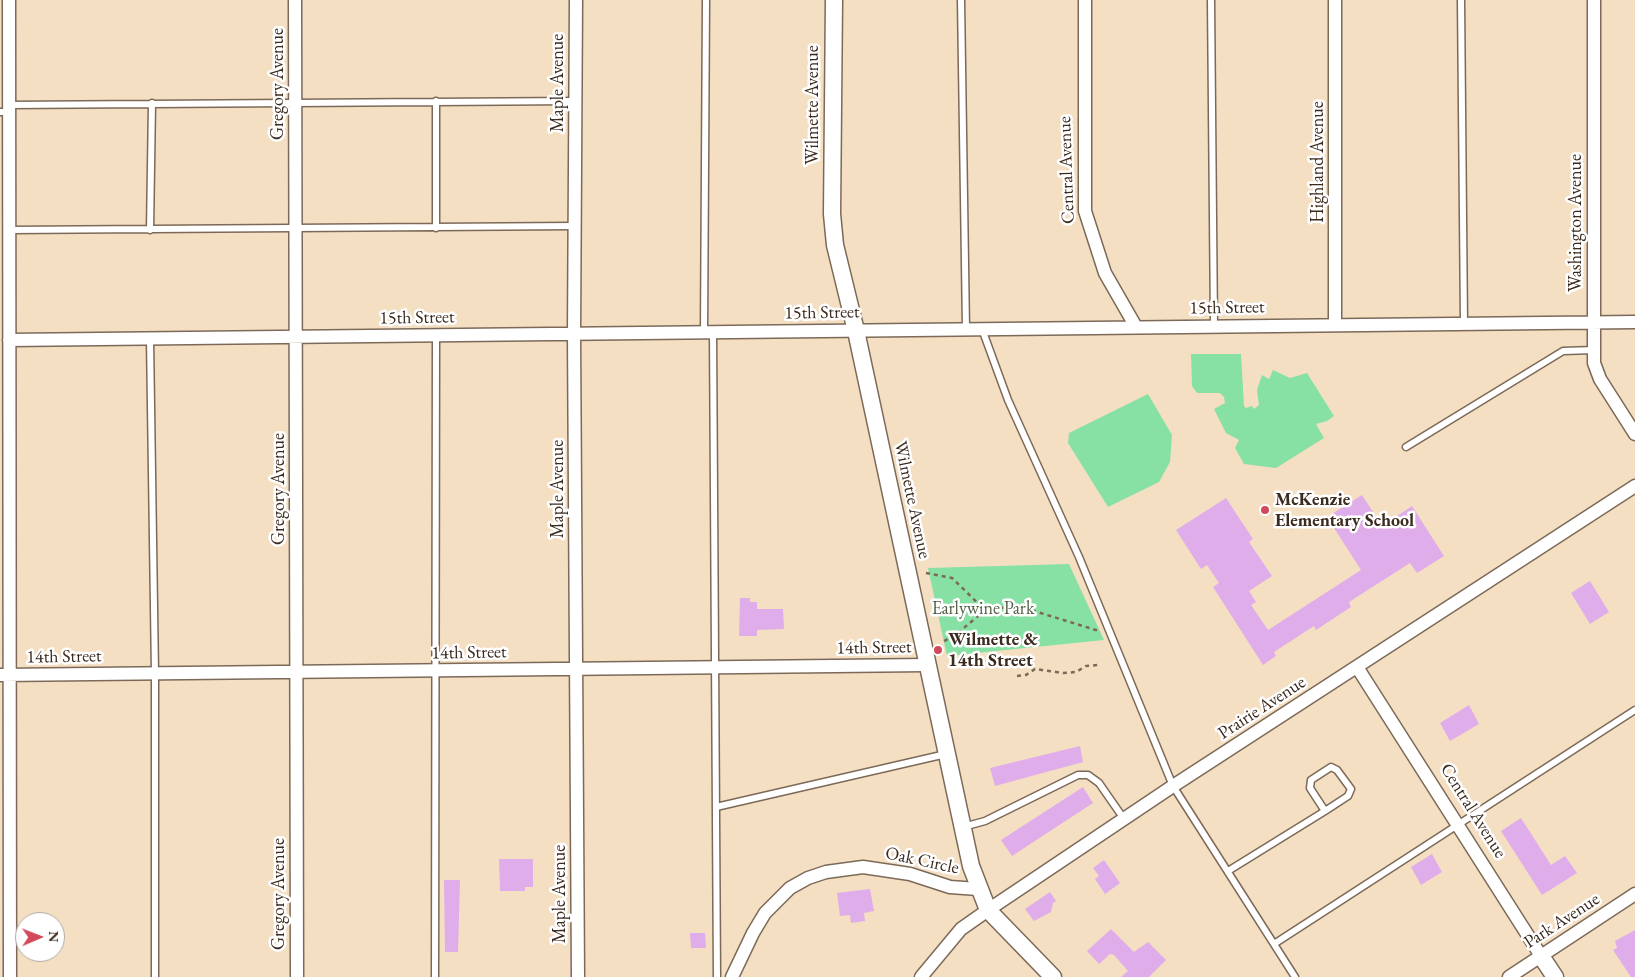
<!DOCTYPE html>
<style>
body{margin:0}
#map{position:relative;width:1635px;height:977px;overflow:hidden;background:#f4dfc3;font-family:"EB Garamond",serif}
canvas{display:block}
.north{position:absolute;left:15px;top:912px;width:50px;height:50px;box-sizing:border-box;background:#fff;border:1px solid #b1aaa5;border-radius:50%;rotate:89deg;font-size:14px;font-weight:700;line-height:20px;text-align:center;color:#3b2a1e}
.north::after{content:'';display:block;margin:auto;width:18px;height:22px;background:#d1495b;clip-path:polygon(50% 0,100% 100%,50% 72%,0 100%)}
</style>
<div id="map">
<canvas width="1635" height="977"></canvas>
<div class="north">N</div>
</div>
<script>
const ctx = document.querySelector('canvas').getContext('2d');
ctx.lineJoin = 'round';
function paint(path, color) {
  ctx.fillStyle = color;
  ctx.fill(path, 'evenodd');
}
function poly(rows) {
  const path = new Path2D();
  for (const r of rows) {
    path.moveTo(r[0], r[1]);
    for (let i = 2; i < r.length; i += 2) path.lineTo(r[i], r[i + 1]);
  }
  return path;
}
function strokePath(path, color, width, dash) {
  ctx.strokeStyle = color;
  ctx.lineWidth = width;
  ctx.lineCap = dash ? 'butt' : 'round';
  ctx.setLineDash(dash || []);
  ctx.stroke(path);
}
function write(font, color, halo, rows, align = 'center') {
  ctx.font = font + ' "EB Garamond",serif';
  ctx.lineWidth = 5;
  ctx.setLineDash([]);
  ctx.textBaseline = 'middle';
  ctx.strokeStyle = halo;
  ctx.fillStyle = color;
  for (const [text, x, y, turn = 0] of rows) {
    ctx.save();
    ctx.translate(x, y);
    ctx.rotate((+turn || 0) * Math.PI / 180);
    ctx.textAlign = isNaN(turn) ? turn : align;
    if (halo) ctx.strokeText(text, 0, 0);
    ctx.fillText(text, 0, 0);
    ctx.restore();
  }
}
paint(poly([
 [1191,354,1241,354,1244,406,1246,408,1252,406,1254,409,1259,405,1257,390,1262,375,1269,379,1273,370,1290,378,1307,373,1334,416,1327,421,1316,424,1324,438,1276,468,1244,464,1235,448,1239,440,1226,433,1214,409,1225,403,1224,397,1220,393,1197,393,1192,386],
 [1148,394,1172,435,1170,462,1159,482,1108,507,1068,443,1069,433],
 [1069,564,1104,640,947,656,928,568]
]), '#87e0a4');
paint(poly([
 [1362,495,1382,526,1412,506,1444,556,1417,573,1410,563,1349,602,1351,607,1316,630,1314,626,1274,652,1276,656,1263,665,1213,587,1219,583,1207,565,1201,569,1176,530,1226,498,1253,539,1249,542,1272,576,1249,591,1256,602,1251,605,1268,630,1361,570,1327,517],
 [1590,581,1609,612,1590,624,1571,593],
 [740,598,750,598,750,602,757,602,757,609,783,609,784,629,757,630,757,636,739,636],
 [1469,705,1479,724,1450,741,1440,723],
 [1080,746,1083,762,995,786,990,768],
 [1083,787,1093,803,1012,856,1001,840],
 [1521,818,1551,865,1565,856,1577,873,1542,895,1501,831],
 [1432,854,1442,872,1421,885,1411,867],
 [499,859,533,859,533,887,525,887,525,891,500,891],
 [1104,860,1120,883,1105,894,1095,879,1099,876,1093,868],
 [444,880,460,880,458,952,445,952],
 [870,889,874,911,864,913,865,921,851,923,850,915,840,916,837,893],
 [1050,892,1056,901,1053,903,1051,912,1034,921,1025,909],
 [1111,929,1134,952,1148,942,1166,960,1149,977,1121,977,1128,971,1114,955,1110,954,1099,964,1087,951],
 [1635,930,1635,977,1631,977,1613,950,1617,948,1615,941],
 [690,933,705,933,706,948,691,948]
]), '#e0adeb');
const service = poly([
 [961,0,966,329],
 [1211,0,1214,326],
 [1461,0,1464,324],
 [8,105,576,101],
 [0,112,8,112],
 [436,228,436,101],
 [9,230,575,226],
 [150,230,152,103],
 [982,329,1008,400,1079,557,1173,786,1295,977],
 [704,332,706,0],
 [713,332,717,977],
 [150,339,155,674,155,977],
 [1406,447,1563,351,1594,350],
 [716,807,946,754],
 [963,827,985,821,1078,775,1088,775,1099,783,1124,819],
 [1228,871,1325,811,1348,796,1351,789,1337,770,1331,767,1311,780,1310,788,1325,811],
 [1274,944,1635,710],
 [435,977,436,335]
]);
const minor = poly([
 [9,0,10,977],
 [295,0,297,977],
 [576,0,574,334,578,977],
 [1085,0,1085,211,1105,273,1136,327],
 [1335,0,1335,324],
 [1594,0,1594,363,1600,379,1635,434],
 [9,340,1635,322],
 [1357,667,1541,956],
 [0,675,927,665],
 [732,977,753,933,765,913,790,888,808,878,826,872,863,867,910,874,950,887,978,889],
 [921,977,961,929,988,910,1173,786,1635,486],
 [1509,977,1635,894]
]);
const tertiary = poly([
 [834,0,832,214,835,245,856,331,971,866,988,910,1053,977],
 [1541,956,1555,977]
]);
strokePath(service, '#7c6958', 9);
strokePath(minor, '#7c6958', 15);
strokePath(tertiary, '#7c6958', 19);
strokePath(poly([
 [926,573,952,578,985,610,958,633,941,643],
 [985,610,1018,606,1099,631],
 [1017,676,1026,675,1035,669,1063,673,1076,672,1086,666,1098,665]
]), '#7c6958', 2.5, [4, 4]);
strokePath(service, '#fff', 6);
strokePath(minor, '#fff', 12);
strokePath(tertiary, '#fff', 16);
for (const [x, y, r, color] of [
 [1265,510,5,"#d1495b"],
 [938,650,5,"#d1495b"]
]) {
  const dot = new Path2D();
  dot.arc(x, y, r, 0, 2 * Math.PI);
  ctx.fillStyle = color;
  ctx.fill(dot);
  strokePath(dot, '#fff', 2);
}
write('18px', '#3b2a1e', '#fff', [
 ["Maple Avenue",558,83,-90],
 ["Gregory Avenue",278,84,-90],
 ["Wilmette Avenue",813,105,-90],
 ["Highland Avenue",1318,162,-90],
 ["Central Avenue",1067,170,-92],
 ["Washington Avenue",1576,223,-90],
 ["15th Street",1227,308,-1],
 ["15th Street",822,313,-1],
 ["15th Street",417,318,-1],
 ["Gregory Avenue",279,489,-90],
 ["Maple Avenue",558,489,-90],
 ["Wilmette Avenue",912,500,78],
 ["14th Street",874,648,-1],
 ["14th Street",469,653,-1],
 ["14th Street",64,657,-1],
 ["Prairie Avenue",1262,708,-33],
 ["Central Avenue",1473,811,58],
 ["Oak Circle",922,861,12],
 ["Gregory Avenue",279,894,-90],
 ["Maple Avenue",560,894,-90],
 ["Park Avenue",1562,921,-33]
]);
write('bold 18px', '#3b2a1e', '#fff', [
 ["McKenzie",1275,500],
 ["Elementary School",1275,521],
 ["Wilmette &",948,640],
 ["14th Street",948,661]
], 'left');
write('18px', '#526146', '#fff', [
 ["Earlywine Park",983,609]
]);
</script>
